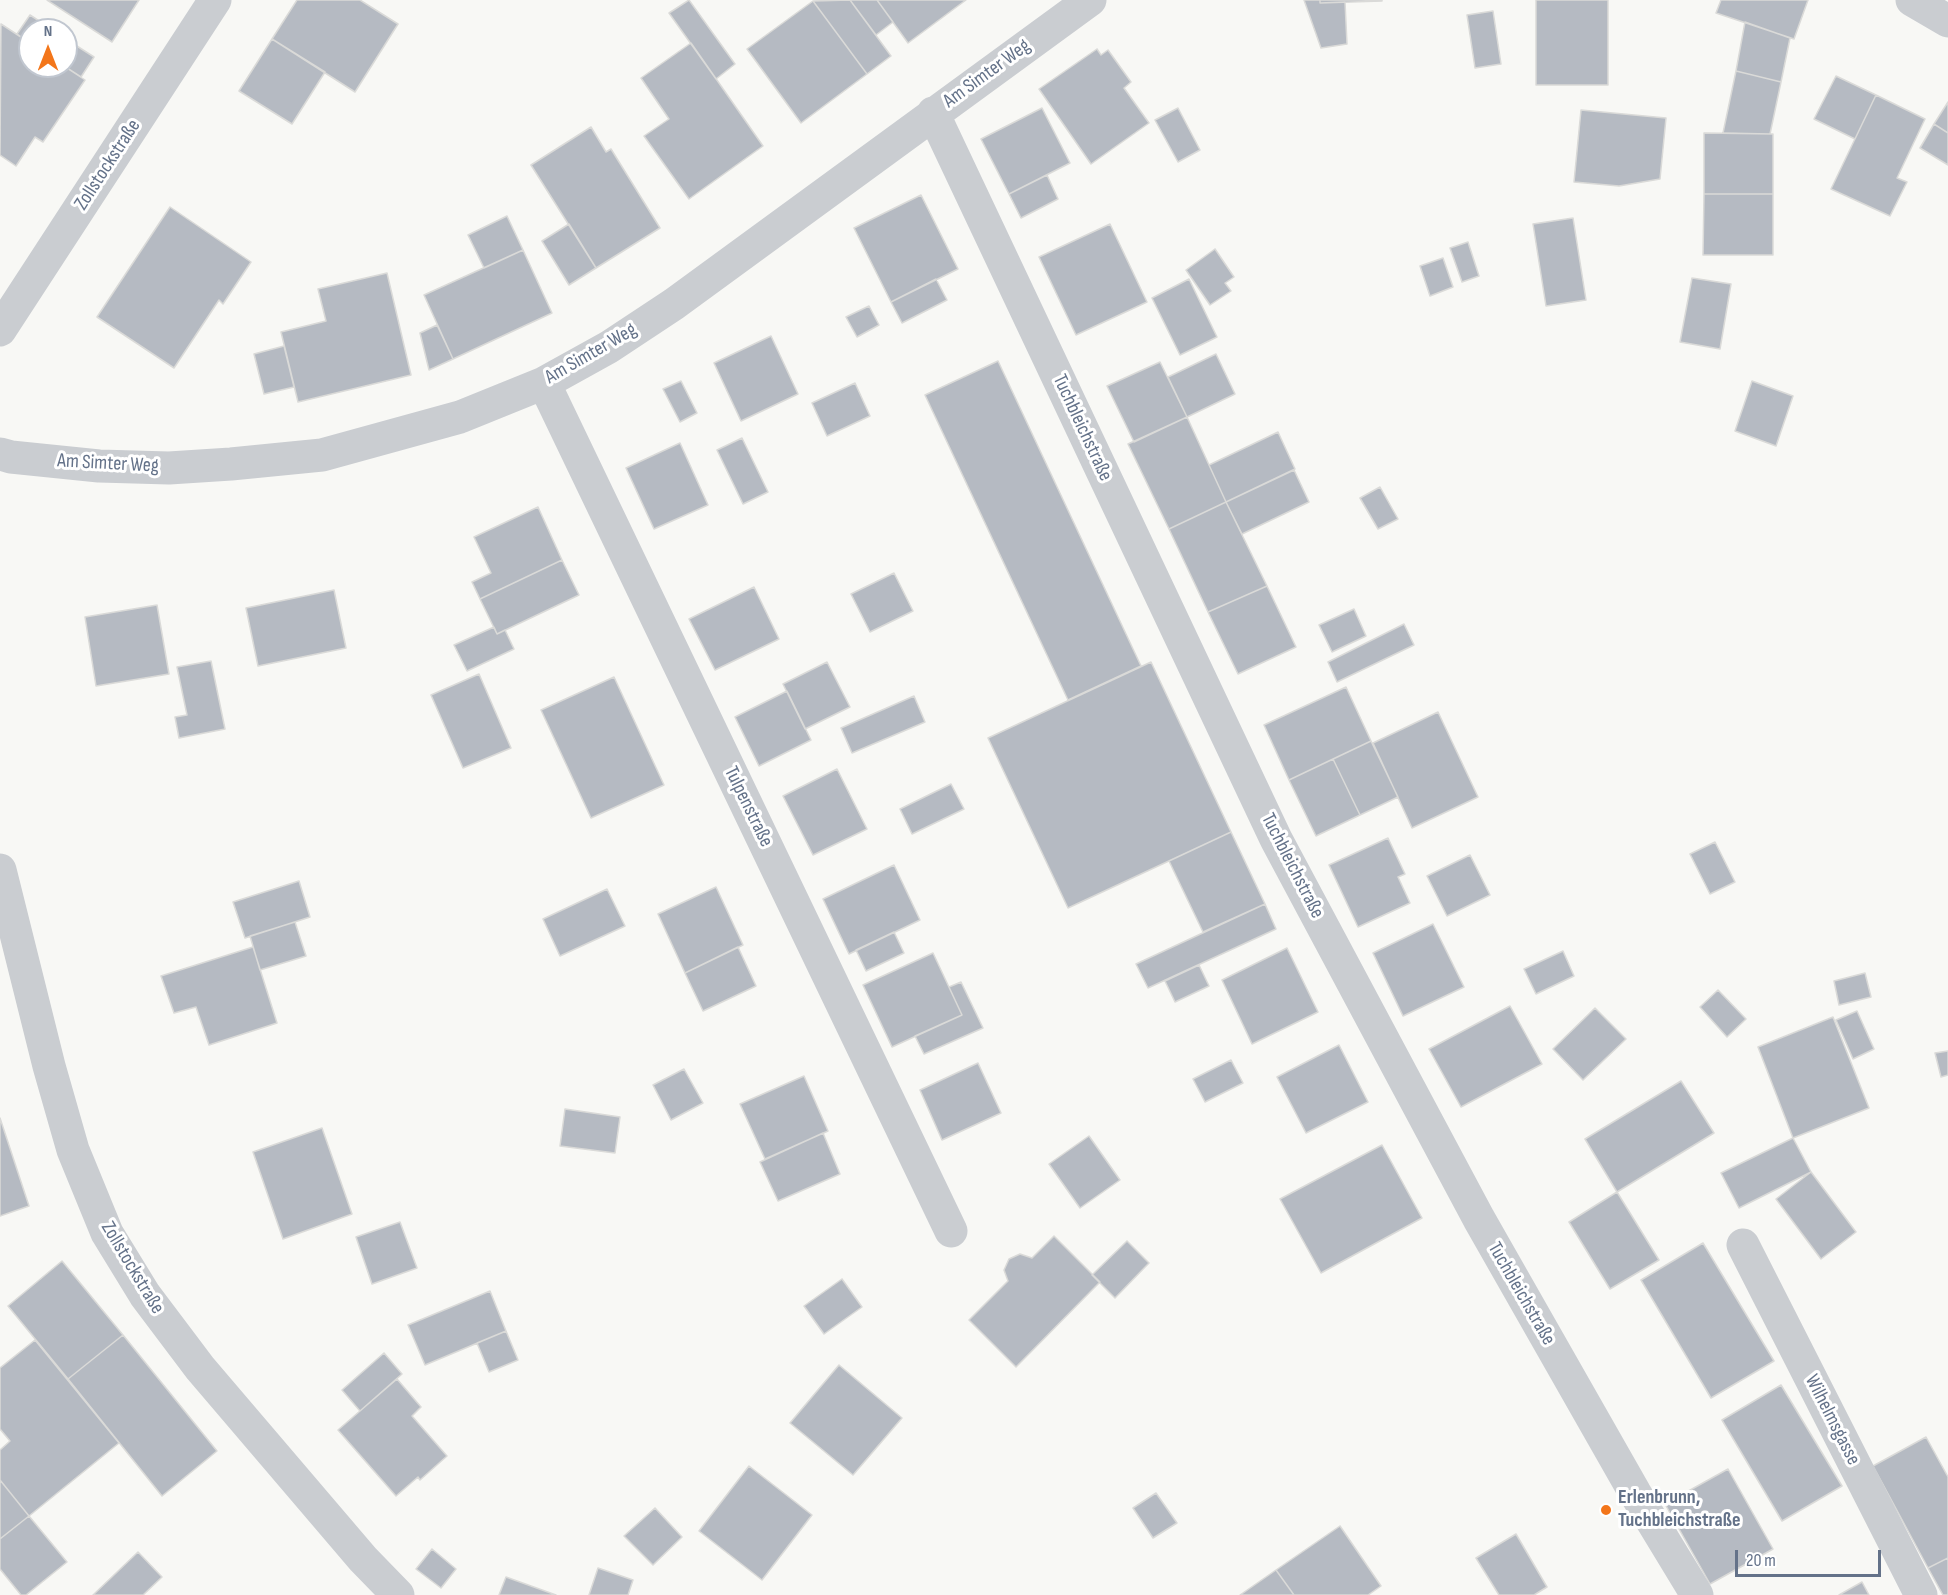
<!DOCTYPE html>
<meta charset="utf-8">
<style>
body{margin:0}
#map{position:relative;width:1948px;height:1595px;overflow:hidden;background:#f8f8f5;font-family:"Sofia Sans Condensed",sans-serif}
canvas{display:block}
.north{position:absolute;left:18px;top:18px;width:60px;height:60px;box-sizing:border-box;background:#fff;border:2px solid #c1c7d0;border-radius:50%;rotate:0deg;font-size:16px;font-weight:700;line-height:24px;text-align:center;color:#647289}
.north::after{content:'';display:block;margin:auto;width:21px;height:27px;background:#f3761a;clip-path:polygon(50% 0,100% 100%,50% 72%,0 100%)}
.scale{position:absolute;left:1735px;top:1550px;width:146px;height:27px;box-sizing:border-box;border:3px solid #647289;border-top:0;padding-left:8px;font-size:18px;line-height:21px;white-space:nowrap;color:#647289;-webkit-text-stroke:4px #fff;paint-order:stroke}
</style>
<div id="map">
<canvas width="1948" height="1595"></canvas>
<div class="north">N</div>
<div class="scale">20 m</div>
</div>
<script>
const ctx = document.querySelector('canvas').getContext('2d');
ctx.lineJoin = 'round';
function paint(path, color) {
  ctx.fillStyle = color;
  ctx.fill(path, 'evenodd');
}
function poly(rows) {
  const path = new Path2D();
  for (const r of rows) {
    path.moveTo(r[0], r[1]);
    for (let i = 2; i < r.length; i += 2) path.lineTo(r[i], r[i + 1]);
  }
  return path;
}
function strokePath(path, color, width, dash) {
  ctx.strokeStyle = color;
  ctx.lineWidth = width;
  ctx.lineCap = dash ? 'butt' : 'round';
  ctx.setLineDash(dash || []);
  ctx.stroke(path);
}
function write(font, color, halo, rows, align = 'center') {
  ctx.font = font + ' "Sofia Sans Condensed",sans-serif';
  ctx.lineWidth = 6;
  ctx.setLineDash([]);
  ctx.textBaseline = 'middle';
  ctx.strokeStyle = halo;
  ctx.fillStyle = color;
  for (const [text, x, y, turn = 0] of rows) {
    ctx.save();
    ctx.translate(x, y);
    ctx.rotate((+turn || 0) * Math.PI / 180);
    ctx.textAlign = isNaN(turn) ? turn : align;
    if (halo) ctx.strokeText(text, 0, 0);
    ctx.fillText(text, 0, 0);
    ctx.restore();
  }
}
const building = poly([
 [47,0,139,0,112,42,47,0],
 [297,0,360,0,398,24,355,92,272,39,297,0],
 [689,0,735,64,716,79,669,13,689,0],
 [850,0,891,56,867,74,813,1,850,0],
 [850,0,877,0,893,22,876,35,850,0],
 [877,0,966,0,908,43,877,0],
 [1304,0,1320,0,1320,3,1345,2,1347,44,1321,48,1304,0],
 [1320,0,1382,0,1382,1,1320,3,1320,0],
 [1536,0,1608,0,1608,85,1536,85,1536,0],
 [1721,0,1808,0,1794,39,1716,13,1721,0],
 [813,1,867,74,801,123,747,49,813,1],
 [1493,11,1501,64,1475,68,1467,15,1493,11],
 [30,15,53,30,30,30,30,43,17,34,30,15],
 [1745,22,1790,38,1781,82,1736,71,1745,22],
 [1,24,30,43,30,66,64,66,85,80,43,142,35,137,16,166,0,155,1,24],
 [66,39,94,57,81,77,64,66,66,66,66,39],
 [272,39,325,72,292,124,239,91,272,39],
 [691,43,763,146,689,199,644,136,669,119,641,78,691,43],
 [1097,49,1101,55,1108,50,1131,82,1124,88,1149,123,1091,164,1039,89,1097,49],
 [1736,71,1781,82,1770,134,1723,133,1736,71],
 [1836,76,1876,95,1855,139,1814,119,1836,76],
 [1876,95,1925,119,1897,178,1907,182,1890,216,1831,189,1876,95],
 [1948,102,1948,133,1934,124,1948,102],
 [1042,108,1070,163,1009,194,981,139,1042,108],
 [1178,108,1200,150,1178,162,1155,120,1178,108],
 [1581,110,1666,118,1660,179,1619,186,1574,182,1581,110],
 [1934,124,1948,133,1948,165,1920,148,1934,124],
 [591,127,606,152,611,149,660,228,596,268,531,165,591,127],
 [1704,133,1773,134,1773,194,1704,194,1704,133],
 [1047,175,1058,199,1021,218,1009,194,1047,175],
 [1704,194,1773,194,1773,255,1703,255,1704,194],
 [921,195,958,269,891,302,854,228,921,195],
 [170,207,251,262,223,304,219,300,174,368,97,317,170,207],
 [507,216,523,250,484,268,468,235,507,216],
 [1573,218,1586,300,1546,306,1533,224,1573,218],
 [569,224,596,268,569,285,542,241,569,224],
 [1110,224,1147,302,1076,335,1039,257,1110,224],
 [1468,242,1479,276,1462,282,1450,248,1468,242],
 [1215,249,1234,277,1225,283,1231,291,1210,305,1186,270,1215,249],
 [523,250,552,313,453,359,424,295,523,250],
 [1443,258,1453,287,1430,296,1420,266,1443,258],
 [387,273,411,375,298,402,281,332,326,321,318,289,387,273],
 [1692,278,1731,284,1720,349,1680,342,1692,278],
 [936,279,947,300,902,323,891,302,936,279],
 [1189,279,1217,337,1180,355,1152,298,1189,279],
 [869,306,879,325,857,337,846,317,869,306],
 [437,325,453,359,429,370,420,333,437,325],
 [771,336,798,394,741,421,714,363,771,336],
 [284,346,294,387,264,394,254,354,284,346],
 [1216,354,1235,394,1187,417,1168,377,1216,354],
 [998,361,1141,666,1068,700,925,395,998,361],
 [1160,362,1187,417,1134,442,1107,386,1160,362],
 [681,381,697,413,680,422,663,389,681,381],
 [1752,381,1793,396,1776,446,1735,431,1752,381],
 [855,383,870,416,827,436,812,403,855,383],
 [1187,417,1226,502,1169,529,1128,444,1187,417],
 [1278,432,1295,469,1226,502,1209,465,1278,432],
 [742,438,768,492,743,504,717,450,742,438],
 [680,443,708,505,654,529,626,468,680,443],
 [1294,470,1309,502,1242,534,1226,502,1294,470],
 [1380,487,1398,519,1378,529,1360,498,1380,487],
 [1226,502,1267,586,1208,612,1169,529,1226,502],
 [538,507,562,560,480,599,472,582,491,573,474,537,538,507],
 [562,560,579,595,497,634,480,599,562,560],
 [894,573,913,611,870,632,851,594,894,573],
 [1267,586,1296,647,1238,674,1208,612,1267,586],
 [754,587,779,639,715,670,689,619,754,587],
 [334,590,346,648,258,666,246,608,334,590],
 [157,605,169,674,96,686,85,617,157,605],
 [1354,609,1366,636,1332,652,1319,625,1354,609],
 [1404,624,1414,645,1337,682,1328,662,1404,624],
 [494,627,497,634,505,630,514,649,467,671,454,645,494,627],
 [211,661,225,729,179,738,175,717,187,715,177,667,211,661],
 [827,662,850,707,805,729,783,684,827,662],
 [1151,662,1231,832,1068,908,988,738,1151,662],
 [479,674,511,748,463,768,431,695,479,674],
 [614,677,664,785,591,818,541,710,614,677],
 [1346,687,1371,741,1289,780,1264,725,1346,687],
 [787,691,811,740,759,766,735,717,787,691],
 [914,696,925,722,852,753,841,728,914,696],
 [1438,712,1478,797,1412,828,1373,743,1438,712],
 [1371,741,1398,797,1360,815,1333,759,1371,741],
 [1333,759,1360,815,1316,836,1289,780,1333,759],
 [837,769,867,829,813,855,783,796,837,769],
 [951,784,964,809,912,834,900,809,951,784],
 [1231,832,1265,904,1203,932,1169,861,1231,832],
 [1388,838,1405,874,1398,877,1410,903,1358,927,1329,865,1388,838],
 [1715,842,1735,882,1710,894,1690,854,1715,842],
 [1470,855,1490,895,1447,916,1427,876,1470,855],
 [894,865,920,920,849,954,823,899,894,865],
 [299,881,310,917,245,938,233,902,299,881],
 [716,887,743,945,685,973,658,914,716,887],
 [607,889,625,926,560,956,543,919,607,889],
 [1265,904,1276,929,1148,988,1136,964,1265,904],
 [295,922,306,956,260,970,250,936,295,922],
 [1433,924,1464,987,1403,1016,1373,953,1433,924],
 [894,932,904,953,866,971,856,950,894,932],
 [253,947,277,1023,209,1045,196,1007,174,1013,161,976,253,947],
 [738,947,756,986,703,1011,685,973,738,947],
 [1287,948,1318,1012,1252,1044,1222,980,1287,948],
 [1563,951,1574,976,1536,994,1524,969,1563,951],
 [933,953,962,1015,892,1047,863,985,933,953],
 [1199,965,1209,986,1175,1002,1165,981,1199,965],
 [1865,973,1871,997,1839,1005,1834,981,1865,973],
 [961,982,983,1028,924,1054,915,1036,962,1015,949,987,961,982],
 [1718,990,1746,1019,1727,1037,1700,1007,1718,990],
 [1510,1006,1542,1064,1461,1107,1429,1049,1510,1006],
 [1595,1008,1626,1039,1583,1080,1553,1049,1595,1008],
 [1857,1011,1874,1049,1853,1059,1836,1020,1857,1011],
 [1833,1017,1869,1108,1793,1138,1758,1047,1833,1017],
 [1339,1045,1368,1102,1306,1133,1277,1077,1339,1045],
 [1948,1051,1948,1075,1941,1077,1935,1053,1948,1051],
 [1231,1060,1243,1083,1205,1102,1193,1079,1231,1060],
 [978,1063,1001,1113,942,1140,920,1090,978,1063],
 [684,1069,703,1103,671,1120,653,1085,684,1069],
 [804,1076,828,1131,765,1159,740,1104,804,1076],
 [1681,1081,1714,1133,1617,1192,1585,1139,1681,1081],
 [565,1109,620,1117,615,1153,560,1146,565,1109],
 [0,1118,29,1206,0,1216,0,1118],
 [322,1128,352,1214,283,1239,253,1152,322,1128],
 [823,1133,840,1174,778,1201,760,1162,823,1133],
 [1089,1136,1120,1180,1080,1208,1049,1164,1089,1136],
 [1793,1138,1811,1172,1739,1208,1721,1173,1793,1138],
 [1382,1145,1422,1218,1321,1273,1280,1199,1382,1145],
 [1811,1172,1856,1232,1821,1259,1776,1199,1811,1172],
 [1617,1192,1659,1260,1610,1289,1569,1222,1617,1192],
 [400,1222,417,1268,372,1284,356,1237,400,1222],
 [1054,1236,1100,1282,1016,1367,969,1320,1008,1281,1004,1270,1009,1259,1020,1254,1032,1258,1054,1236],
 [1127,1241,1149,1263,1115,1298,1092,1275,1127,1241],
 [1703,1243,1774,1361,1711,1398,1641,1280,1703,1243],
 [62,1261,123,1335,68,1379,8,1306,62,1261],
 [842,1279,862,1307,824,1334,804,1306,842,1279],
 [490,1291,506,1331,425,1365,408,1325,490,1291],
 [506,1331,518,1360,489,1372,477,1343,506,1331],
 [123,1335,217,1451,162,1496,68,1379,123,1335],
 [35,1340,119,1443,29,1516,0,1480,0,1450,10,1441,0,1429,0,1368,35,1340],
 [384,1353,402,1374,360,1411,342,1390,384,1353],
 [839,1365,902,1418,853,1475,790,1423,839,1365],
 [397,1379,421,1407,412,1416,447,1456,420,1480,418,1477,396,1496,338,1430,397,1379],
 [1781,1385,1842,1486,1782,1521,1722,1420,1781,1385],
 [1926,1437,1948,1477,1948,1558,1928,1568,1873,1466,1926,1437],
 [749,1466,812,1515,762,1580,699,1531,749,1466],
 [1728,1469,1773,1549,1710,1584,1665,1504,1728,1469],
 [0,1480,29,1516,0,1539,0,1480],
 [1156,1493,1177,1523,1153,1538,1133,1508,1156,1493],
 [655,1508,682,1537,653,1565,624,1536,655,1508],
 [29,1516,67,1562,26,1595,21,1595,0,1569,0,1539,29,1516],
 [1340,1526,1381,1586,1368,1595,1294,1595,1276,1570,1340,1526],
 [1516,1534,1547,1587,1534,1595,1499,1595,1476,1558,1516,1534],
 [432,1549,456,1569,441,1588,416,1569,432,1549],
 [138,1552,162,1577,143,1595,93,1595,138,1552],
 [1948,1558,1948,1595,1943,1595,1928,1568,1948,1558],
 [598,1568,633,1580,628,1595,589,1595,598,1568],
 [1276,1570,1294,1595,1240,1595,1276,1570],
 [506,1577,556,1595,499,1595,506,1577],
 [1862,1582,1869,1595,1839,1595,1862,1582]
]);
paint(building, '#b5bac2');
strokePath(building, '#dadad8', 1.5);
strokePath(poly([
 [1912,0,1948,21],
 [933,113,1276,839,1479,1219,1635,1493,1697,1595],
 [0,330,215,0],
 [544,383,951,1231],
 [0,454,11,457,99,466,169,468,231,464,322,455,460,417,544,383,609,347,674,304,1090,0],
 [0,870,49,1066,73,1150,107,1233,145,1295,200,1368,363,1559,398,1595],
 [1743,1245,1921,1595]
]), '#cacdd1', 33);
for (const [x, y, r, color] of [
 [1606,1510,6,"#f3761a"]
]) {
  const dot = new Path2D();
  dot.arc(x, y, r, 0, 2 * Math.PI);
  ctx.fillStyle = color;
  ctx.fill(dot);
  strokePath(dot, '#fff', 2);
}
write('20px', '#647289', '#fff', [
 ["Am Simter Weg",987,74,-36],
 ["Zollstockstraße",108,165,-57],
 ["Am Simter Weg",591,354,-30],
 ["Tuchbleichstraße",1082,428,65],
 ["Am Simter Weg",108,464,3],
 ["Tulpenstraße",748,807,64],
 ["Tuchbleichstraße",1292,866,63],
 ["Zollstockstraße",132,1268,59],
 ["Tuchbleichstraße",1521,1294,60],
 ["Wilhelmsgasse",1832,1420,63]
]);
write('bold 20px', '#647289', '#fff', [
 ["Erlenbrunn,",1618,1498],
 ["Tuchbleichstraße",1618,1521]
], 'left');
</script>
